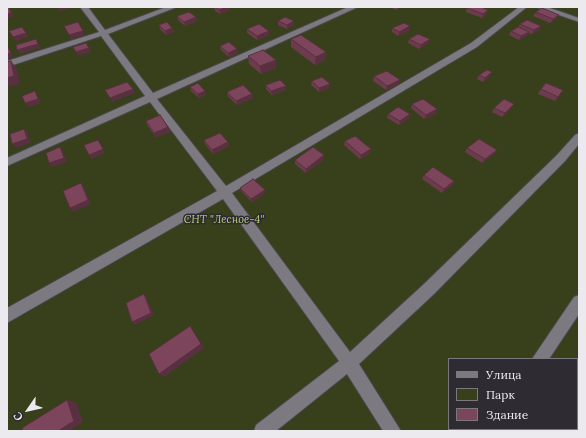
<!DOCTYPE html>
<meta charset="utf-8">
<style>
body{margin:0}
#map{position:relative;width:586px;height:438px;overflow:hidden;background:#2e2b32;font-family:Lora,serif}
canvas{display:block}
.frame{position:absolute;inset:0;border:8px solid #eceaee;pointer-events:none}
.legend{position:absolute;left:448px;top:358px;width:130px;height:72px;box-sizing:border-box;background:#2e2b32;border:1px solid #7a777d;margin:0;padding:5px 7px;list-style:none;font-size:12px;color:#eceaee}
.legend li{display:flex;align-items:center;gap:8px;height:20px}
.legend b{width:20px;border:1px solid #7a777d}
.north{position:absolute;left:8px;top:390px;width:40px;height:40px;-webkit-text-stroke:3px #2e2b32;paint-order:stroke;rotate:236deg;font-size:11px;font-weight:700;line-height:16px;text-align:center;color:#eceaee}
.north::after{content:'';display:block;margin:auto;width:14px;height:18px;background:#eceaee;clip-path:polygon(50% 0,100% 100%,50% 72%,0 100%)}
</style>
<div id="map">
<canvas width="586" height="438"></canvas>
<div class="frame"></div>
<ul class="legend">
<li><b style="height:5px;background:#7c7980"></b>Улица</li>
<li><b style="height:11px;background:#37401a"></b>Парк</li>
<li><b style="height:11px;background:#7d455b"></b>Здание</li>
</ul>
<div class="north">С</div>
</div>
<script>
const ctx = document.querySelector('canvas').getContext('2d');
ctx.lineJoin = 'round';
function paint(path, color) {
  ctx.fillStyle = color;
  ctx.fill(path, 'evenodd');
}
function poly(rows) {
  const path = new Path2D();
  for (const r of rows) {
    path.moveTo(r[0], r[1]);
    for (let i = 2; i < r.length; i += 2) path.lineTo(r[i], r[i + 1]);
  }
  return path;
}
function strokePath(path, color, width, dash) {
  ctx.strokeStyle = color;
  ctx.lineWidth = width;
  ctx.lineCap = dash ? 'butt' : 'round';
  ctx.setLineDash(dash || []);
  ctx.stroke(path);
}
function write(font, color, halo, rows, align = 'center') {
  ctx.font = font + ' Lora,serif';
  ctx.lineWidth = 3;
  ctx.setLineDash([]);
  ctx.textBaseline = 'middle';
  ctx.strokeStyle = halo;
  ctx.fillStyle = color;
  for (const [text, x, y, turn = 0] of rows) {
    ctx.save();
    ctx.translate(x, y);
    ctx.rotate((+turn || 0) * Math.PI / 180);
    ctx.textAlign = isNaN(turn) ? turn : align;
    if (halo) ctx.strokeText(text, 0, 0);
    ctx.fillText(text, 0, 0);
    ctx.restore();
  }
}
paint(poly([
 [7,7,579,7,579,431,7,431],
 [449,359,577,359,577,429,449,429]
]), '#37401a');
const minor = poly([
 [80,7,88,7,105,30,166,7,177,7,108,34,153,93,348,7,358,7,157,99,226,186,471,43,519,7,527,7,477,47,232,193,350,352,424,284,557,155,575,135,579,133,579,144,565,161,434,294,359,364,401,431,383,431,347,374,276,431,254,431,256,425,339,361,223,199,7,323,7,308,217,191,150,102,7,166,7,158,145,96,101,36,7,67,7,61,99,32,80,7],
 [536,7,547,7,579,18,579,22,536,7],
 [579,295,579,314,549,359,532,359,574,297,579,295],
 [483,429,501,429,501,431,483,431,483,429]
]);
strokePath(minor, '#49474c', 2);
paint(minor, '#7c7980');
paint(poly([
 [214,7,230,10,220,14,215,11],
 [389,7,400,7,396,10],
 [467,8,488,10,486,14,482,18,466,12],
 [536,12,559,15,556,19,550,23,533,16],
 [177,16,196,17,197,21,185,26,178,20],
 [278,21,294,25,287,29,278,25],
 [520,24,541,26,539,30,532,34,528,33,526,36,519,40,509,35,511,31,518,27],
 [159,25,172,28,174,32,166,35,160,29],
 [392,28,409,31,398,36,392,32],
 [247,29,269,35,257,40,247,33],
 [291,39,326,52,325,60,315,65,291,47],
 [409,39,428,43,419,49,408,43],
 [220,46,238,53,229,57,221,50],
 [248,56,276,68,261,74,249,64],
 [479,75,490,76,483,82,477,79],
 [374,76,399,84,386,90,373,81],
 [312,81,329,88,319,92,311,85],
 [266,85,286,90,272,95,266,89],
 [190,87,206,95,199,98,191,91],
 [541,89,563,90,555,101,538,94],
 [227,92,252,94,253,98,237,105,228,96],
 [412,104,437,109,435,114,424,119,411,108],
 [494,108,511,108,502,117,492,112],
 [388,114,409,118,399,125,387,118],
 [146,121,168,127,170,132,156,137,147,125],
 [204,140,228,142,229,146,213,154,205,144],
 [345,141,370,153,360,159,344,145],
 [467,148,497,150,494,154,482,163,465,152],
 [324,159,306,173,295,164,295,160],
 [424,175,454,181,452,185,442,193,422,179],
 [240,188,265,193,252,202,241,191]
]), '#6c3b4e');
paint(poly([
 [9,7,14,17,7,18,7,14],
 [58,7,71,7,72,8,60,11],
 [227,7,229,7,230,10,220,14,219,10],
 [488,10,486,14,482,18,483,14],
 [559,15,556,19,550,23,553,19],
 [196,17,197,21,185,26,184,22],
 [294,21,294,25,287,29,287,25],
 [410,26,409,31,398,36,399,32],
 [541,26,539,30,532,34,534,30],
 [172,28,174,32,166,35,165,31],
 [83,31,85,35,71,39,69,35],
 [269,31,269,35,257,40,257,36],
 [529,32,526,36,519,40,521,36],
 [26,33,29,37,16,41,13,37],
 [36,39,38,43,40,48,20,54,17,50],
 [430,39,428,43,419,49,421,45],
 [8,47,13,57,7,59,7,54],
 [89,48,91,52,78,56,76,52],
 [237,49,238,53,229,57,228,53],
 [326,52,325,60,315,65,316,57],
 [276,60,276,68,261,74,260,66],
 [11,61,17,69,20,84,7,87,7,78],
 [492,72,490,76,483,82,485,78],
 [400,80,399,84,386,90,387,86],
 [330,84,329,88,319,92,319,88],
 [286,86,286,90,272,95,271,91],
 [133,89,135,93,112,102,110,98],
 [35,91,41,103,29,107,25,103],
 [205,91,206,95,199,98,198,94],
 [252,94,253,98,237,105,236,101],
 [514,104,511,108,502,117,505,113],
 [437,109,435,114,424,119,426,115],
 [410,114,409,118,399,125,400,121],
 [168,127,170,132,156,137,154,133],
 [24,129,28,133,30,143,16,148,12,144],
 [98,140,105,153,91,159,89,155],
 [228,142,229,146,213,154,212,150],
 [60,147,63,151,67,162,52,167,49,163],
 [371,149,370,153,360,159,361,155],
 [497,150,494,154,482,163,485,159],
 [324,155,324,159,306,173,306,169],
 [454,181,452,185,442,193,444,189],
 [81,183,84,187,91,204,73,212,70,208],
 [265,190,265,193,252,202,251,199],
 [144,294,146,297,154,315,135,325,132,322],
 [190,326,193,330,204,348,164,377,159,374],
 [67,400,76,402,83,422,69,431,58,431]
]), '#583040');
const building = poly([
 [7,7,9,7,11,13,7,14,7,7],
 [215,7,227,7,219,10,215,7],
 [469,7,481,7,488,10,483,14,467,8,469,7],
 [542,8,559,15,553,19,536,12,542,8],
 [189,12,196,17,184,22,177,16,189,12],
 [285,17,294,21,287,25,278,21,285,17],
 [527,20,541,26,534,30,520,24,527,20],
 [78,22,83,31,69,35,64,26,78,22],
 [167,22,172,28,165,31,159,25,167,22],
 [404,23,410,26,399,32,392,28,404,23],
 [259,24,269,31,257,36,247,29,259,24],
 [22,27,26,33,13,37,9,31,22,27],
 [518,27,529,32,521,36,511,31,518,27],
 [418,34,430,39,421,45,409,39,418,34],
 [301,35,326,52,316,57,291,39,301,35],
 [36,39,38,44,17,50,16,45,36,39],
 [229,42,237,49,228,53,220,46,229,42],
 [86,43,89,48,76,52,73,47,86,43],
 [7,47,8,47,11,53,7,54,7,47],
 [263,50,276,60,260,66,248,56,263,50],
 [11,61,14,76,7,78,7,62,11,61],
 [487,70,492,72,485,78,479,75,487,70],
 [387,71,400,80,387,86,374,76,387,71],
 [322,77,330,84,319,88,312,81,322,77],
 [280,80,286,86,271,91,266,85,280,80],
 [127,82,133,89,110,98,105,90,127,82],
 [198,83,205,91,198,94,190,87,198,83],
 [546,83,563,90,558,97,541,89,546,83],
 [243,85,252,94,236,101,227,92,243,85],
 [35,91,38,99,25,103,22,96,35,91],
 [423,99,437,109,426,115,412,104,423,99],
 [504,99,514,104,505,113,494,108,504,99],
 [398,107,410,114,400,121,388,114,398,107],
 [160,115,168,127,154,133,146,121,160,115],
 [24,129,27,139,12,144,10,134,24,129],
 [220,133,228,142,212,150,204,140,220,133],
 [355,136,371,149,361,155,345,141,355,136],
 [479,139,497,150,485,159,467,148,479,139],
 [98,140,103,149,89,155,84,145,98,140],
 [60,147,64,158,49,163,46,153,60,147],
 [313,147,324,155,306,169,295,160,313,147],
 [433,167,454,181,444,189,424,175,433,167],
 [253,179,265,190,251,199,240,188,253,179],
 [81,183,88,200,70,208,63,191,81,183],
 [144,294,151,313,132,322,126,303,144,294],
 [190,326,201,344,159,374,149,354,190,326],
 [67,400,74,421,58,431,23,431,22,428,67,400]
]);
paint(building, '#7d455b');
strokePath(building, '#583040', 1);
write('italic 11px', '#b9cd78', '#2e2b32', [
 ["СНТ \"Лесное-4\"",224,220]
]);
</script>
